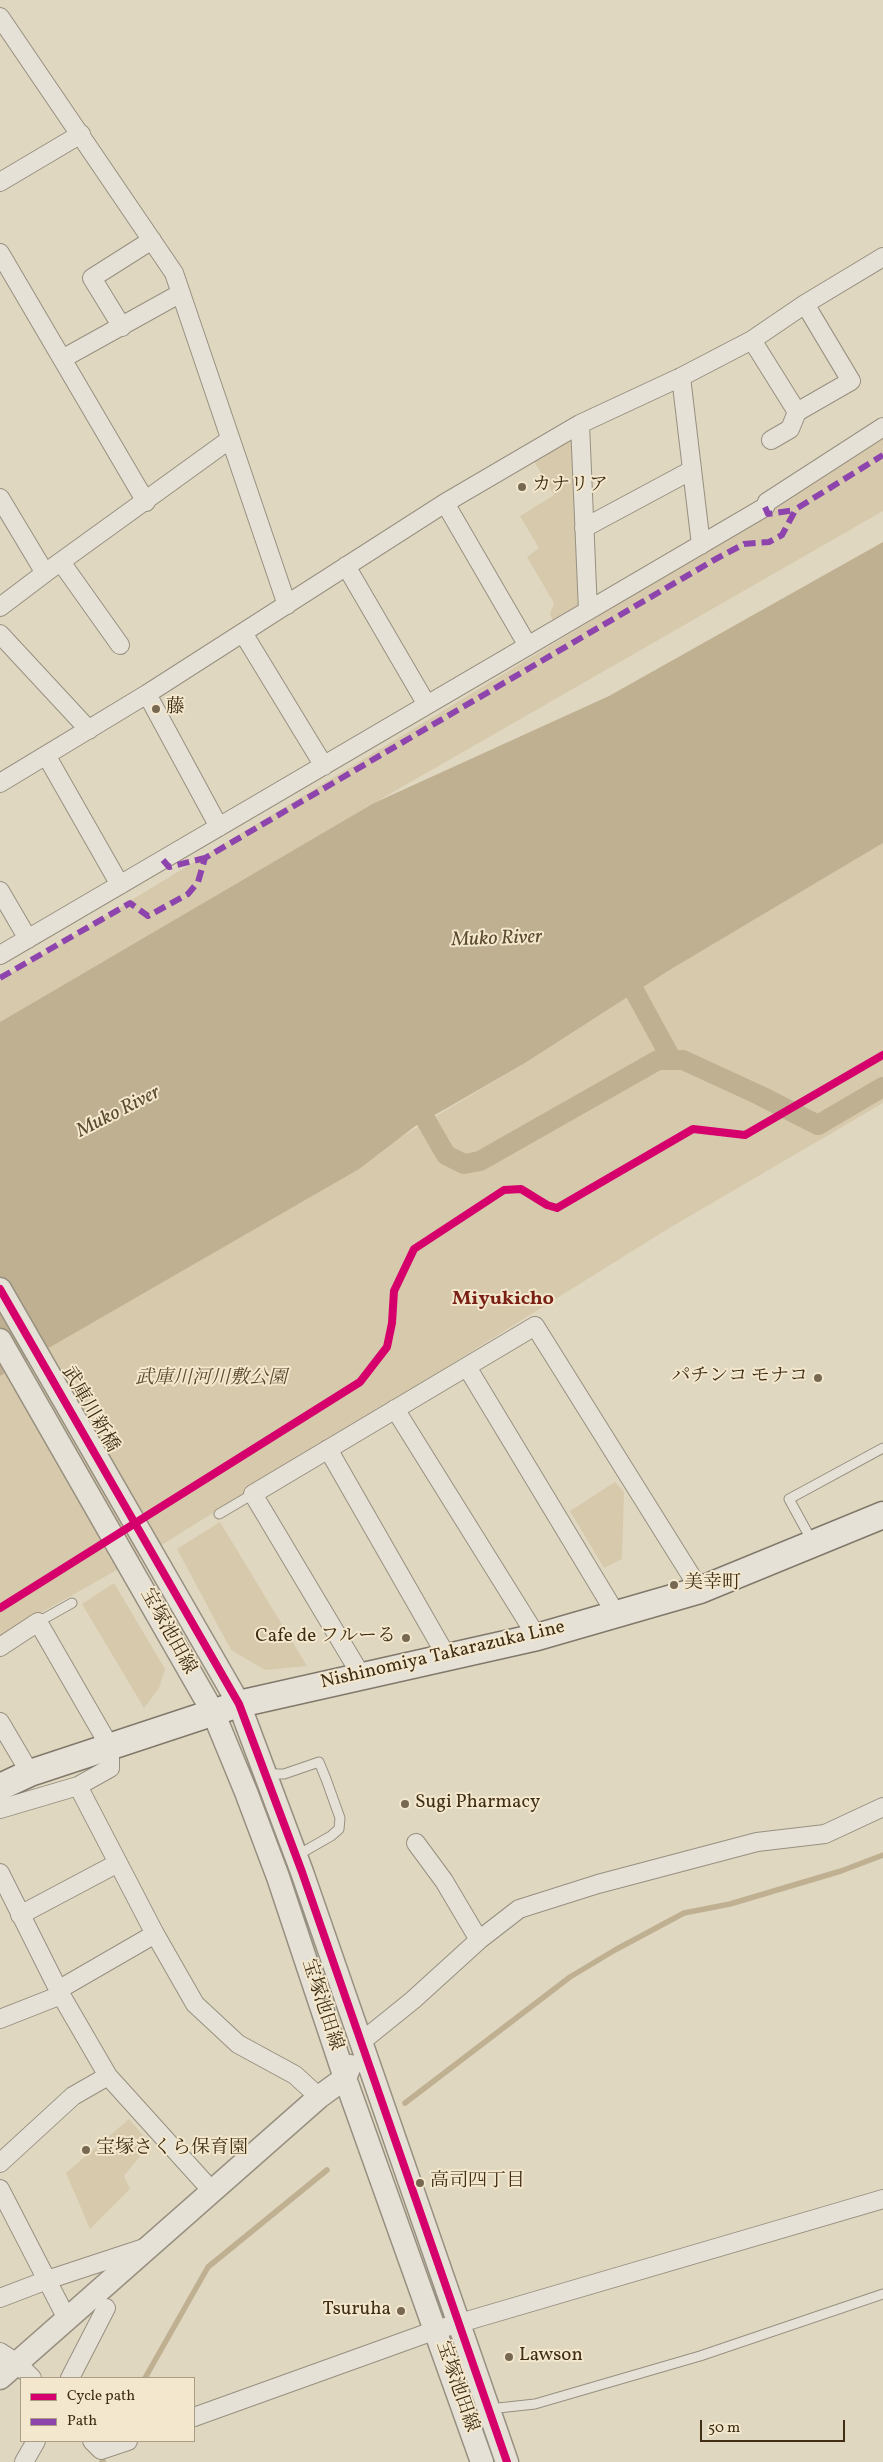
<!DOCTYPE html>
<meta charset="utf-8">
<style>
body{margin:0}
#map{position:relative;width:883px;height:2462px;overflow:hidden;background:#e0d7c1;font-family:Vollkorn,serif}
canvas{display:block}
.legend{position:absolute;left:20px;top:2377px;width:175px;height:65px;box-sizing:border-box;background:#f3e8ce;border:1px solid #ab9d84;margin:0;padding:6px 9px;list-style:none;font-size:15px;color:#3f2d14}
.legend li{display:flex;align-items:center;gap:10px;height:25px}
.legend b{width:25px;border:1px solid #ab9d84}
.scale{position:absolute;left:700px;top:2420px;width:145px;height:22px;box-sizing:border-box;border:2px solid #3f2d14;border-top:0;padding-left:6px;font-size:15px;line-height:18px;white-space:nowrap;color:#3f2d14;-webkit-text-stroke:4px #f3e8ce;paint-order:stroke}
</style>
<div id="map">
<canvas width="883" height="2462"></canvas>
<ul class="legend">
<li><b style="height:6px;background:#d6006c"></b>Cycle path</li>
<li><b style="height:6px;background:#8e44ad"></b>Path</li>
</ul>
<div class="scale">50 m</div>
</div>
<script>
const ctx = document.querySelector('canvas').getContext('2d');
ctx.lineJoin = 'round';
function paint(path, color) {
  ctx.fillStyle = color;
  ctx.fill(path, 'evenodd');
}
function poly(rows) {
  const path = new Path2D();
  for (const r of rows) {
    path.moveTo(r[0], r[1]);
    for (let i = 2; i < r.length; i += 2) path.lineTo(r[i], r[i + 1]);
  }
  return path;
}
function strokePath(path, color, width, dash) {
  ctx.strokeStyle = color;
  ctx.lineWidth = width;
  ctx.lineCap = dash ? 'butt' : 'round';
  ctx.setLineDash(dash || []);
  ctx.stroke(path);
}
function write(font, color, halo, rows, align = 'center') {
  ctx.font = font + ' Vollkorn,"Noto Serif JP",serif';
  ctx.lineWidth = 4;
  ctx.setLineDash([]);
  ctx.textBaseline = 'middle';
  ctx.strokeStyle = halo;
  ctx.fillStyle = color;
  for (const [text, x, y, turn = 0] of rows) {
    ctx.save();
    ctx.translate(x, y);
    ctx.rotate((+turn || 0) * Math.PI / 180);
    ctx.textAlign = isNaN(turn) ? turn : align;
    if (halo) ctx.strokeText(text, 0, 0);
    ctx.fillText(text, 0, 0);
    ctx.restore();
  }
}
paint(poly([
 [570,438,575,440,579,611,555,625,550,614,554,603,527,557,539,548,520,516,554,495,532,458],
 [883,439,883,511,374,803,0,1022,0,980,762,517,776,504],
 [883,843,883,1103,666,1230,168,1541,0,1636,0,1376,525,1063,668,971],
 [615,1482,624,1492,622,1559,604,1568,570,1511],
 [220,1522,307,1666,265,1670,231,1650,177,1549],
 [114,1583,165,1669,159,1688,144,1708,82,1604],
 [129,2119,150,2144,124,2176,130,2189,90,2229,66,2173]
]), '#d7c9ab');
paint(poly([
 [883,542,883,843,668,971,525,1063,414,1127,359,1169,0,1376,0,1022,374,803,609,696]
]), '#c0b092');
strokePath(poly([
 [405,2103,570,1977,615,1950,684,1913,730,1904,841,1871,883,1855],
 [145,2378,208,2267,327,2170],
 [102,2462,103,2461]
]), '#c0b092', 5.5);
strokePath(poly([
 [624,972,672,1060],
 [412,1096,446,1155,464,1164,480,1161,658,1060,683,1060,759,1095,818,1125,883,1087]
]), '#c0b092', 20);
const service = poly([
 [219,1514,253,1494],
 [812,1541,789,1499,883,1448],
 [38,1622,72,1603],
 [266,1774,284,1774,319,1762,326,1779,340,1818,339,1829,331,1836,296,1856],
 [489,2409,535,2404,700,2356,883,2294]
]);
const minor = poly([
 [0,17,174,273,287,605],
 [0,182,81,134],
 [0,253,146,502],
 [122,327,92,278,152,240],
 [752,340,797,412,851,381,805,304],
 [62,359,181,293],
 [681,377,701,545],
 [580,424,588,611],
 [771,440,790,429,797,412],
 [0,498,45,573,0,607],
 [445,503,528,646],
 [584,528,692,470],
 [61,562,120,645],
 [346,566,427,705],
 [45,573,229,440],
 [243,633,324,766],
 [0,634,89,730],
 [147,694,219,827],
 [46,755,120,885],
 [0,783,147,694,445,503,580,424,681,377,752,340,805,304,883,257],
 [0,891,28,939],
 [0,955,765,507,767,502,883,427],
 [467,1367,616,1614],
 [395,1409,537,1637],
 [328,1449,447,1657],
 [0,1647,38,1622,110,1747,110,1768,78,1786,155,1934,195,2004,238,2044,295,2075,319,2097],
 [361,1675,253,1494,535,1326,700,1590],
 [0,1722,30,1773],
 [0,1809,78,1786],
 [416,1843,444,1881,479,1940],
 [0,1873,61,1995,108,2076,212,2191],
 [20,1915,118,1863],
 [58,1990,155,1934],
 [0,2019,61,1995],
 [361,2042,413,2000,479,1940,519,1909,598,1884,757,1842,825,1834,883,1807],
 [0,2163,73,2096,108,2076],
 [0,2189,67,2319],
 [0,2298,47,2280,144,2248],
 [0,2352,17,2363,32,2378],
 [70,2378,106,2308],
 [194,2417,436,2330,883,2199],
 [92,2441,101,2450,128,2441],
 [24,2462,36,2441]
]);
const tertiary = poly([
 [0,1289,239,1704,302,1872,507,2462],
 [0,1340,213,1712,246,1792,278,1877,345,2078,482,2462],
 [0,2378,319,2097,345,2078,350,2066]
]);
const secondary = poly([
 [0,1787,30,1773,239,1704,537,1637,700,1590,883,1515]
]);
strokePath(service, '#979080', 11);
strokePath(minor, '#979080', 20);
strokePath(tertiary, '#979080', 25);
strokePath(secondary, '#80786a', 29);
strokePath(service, '#e6e1d6', 9);
strokePath(minor, '#e6e1d6', 18);
strokePath(tertiary, '#e6e1d6', 22);
strokePath(secondary, '#e6e1d6', 26);
strokePath(poly([
 [765,507,768,514,796,510],
 [163,860,169,867,205,858],
 [0,978,130,903,148,916,188,894,198,882,205,858,714,560,744,544,769,542,782,535,796,509,883,455]
]), '#8e44ad', 6, [12, 6]);
strokePath(poly([
 [0,1289,239,1704,302,1872,507,2462],
 [0,1608,360,1382,387,1347,392,1323,394,1291,414,1249,504,1190,521,1189,547,1205,557,1208,693,1129,745,1135,883,1055]
]), '#d6006c', 8);
for (const [x, y, r, color] of [
 [522,487,5,"#776851"],
 [156,709,5,"#776851"],
 [818,1378,5,"#776851"],
 [674,1585,5,"#776851"],
 [406,1638,5,"#776851"],
 [405,1804,5,"#776851"],
 [86,2150,5,"#776851"],
 [420,2183,5,"#776851"],
 [401,2311,5,"#776851"],
 [509,2357,5,"#776851"]
]) {
  const dot = new Path2D();
  dot.arc(x, y, r, 0, 2 * Math.PI);
  ctx.fillStyle = color;
  ctx.fill(dot);
  strokePath(dot, '#f3e8ce', 2);
}
write('19px', '#3f2d14', '#f3e8ce', [
 ["カナリア",532,487],
 ["藤",166,709],
 ["パチンコ モナコ",808,1378,"right"],
 ["美幸町",684,1585],
 ["Cafe de フルーる",396,1638,"right"],
 ["Sugi Pharmacy",415,1804],
 ["宝塚さくら保育園",96,2150],
 ["高司四丁目",430,2183],
 ["Tsuruha",391,2311,"right"],
 ["Lawson",519,2357]
], 'left');
write('italic 19px', '#5c4a2f', '#f3e8ce', [
 ["武庫川河川敷公園",211,1380]
]);
write('19px', '#3f2d14', '#f3e8ce', [
 ["武庫川新橋",89,1410,60],
 ["宝塚池田線",167,1632,61],
 ["Nishinomiya Takarazuka Line",443,1656,-13],
 ["宝塚池田線",321,2005,72],
 ["宝塚池田線",456,2387,71]
]);
write('italic 20px', '#5c4a2e', '#f3e8ce', [
 ["Muko River",497,940,-2],
 ["Muko River",119,1113,-27]
]);
write('bold 20px', '#7a1f14', '#f3e8ce', [
 ["Miyukicho",503,1300]
]);
</script>
